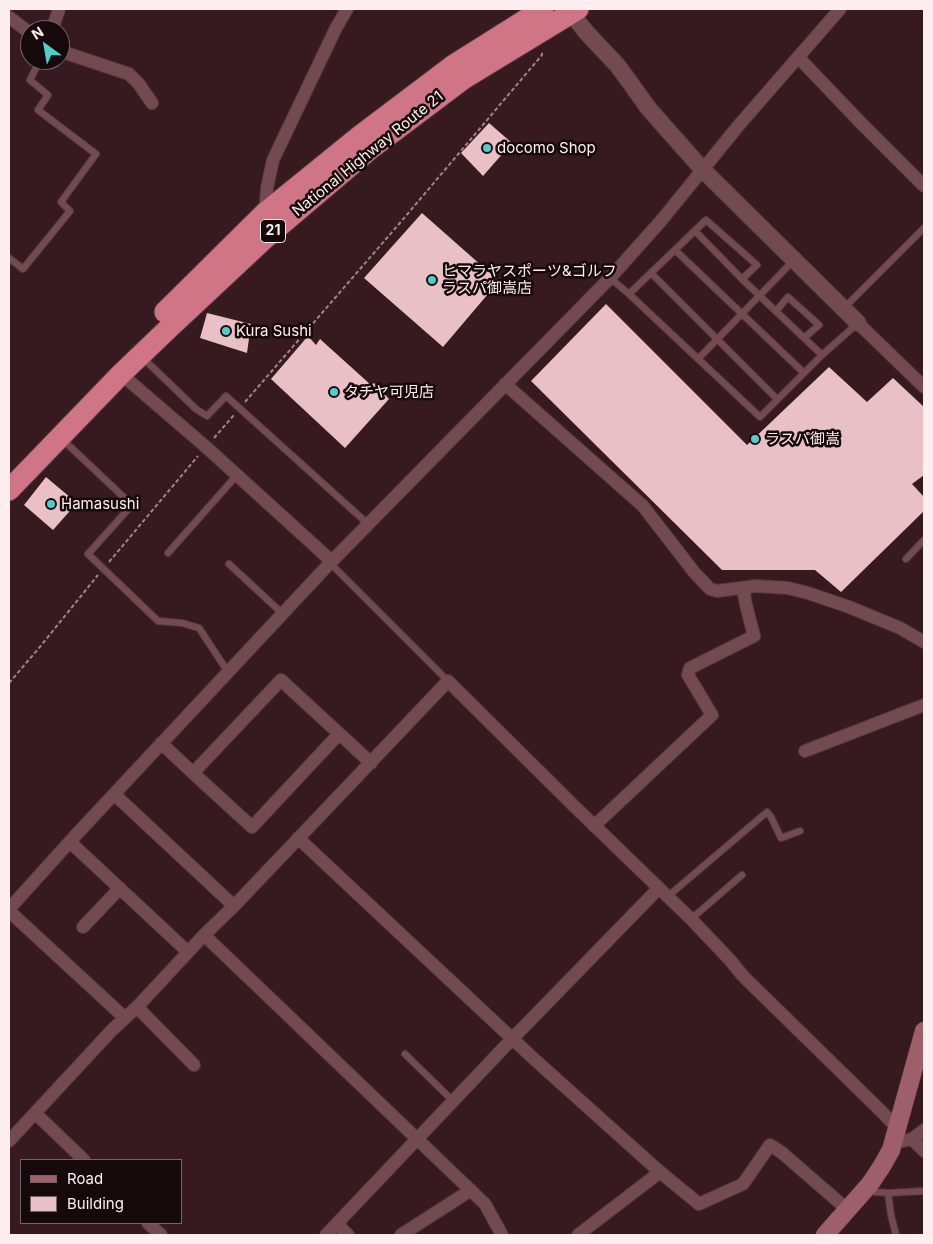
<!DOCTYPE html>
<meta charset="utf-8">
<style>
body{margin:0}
#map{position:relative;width:933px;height:1244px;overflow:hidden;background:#371a1f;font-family:Inter,sans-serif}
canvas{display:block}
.frame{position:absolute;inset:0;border:10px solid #ffeef0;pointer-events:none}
.legend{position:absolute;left:20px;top:1159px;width:162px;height:65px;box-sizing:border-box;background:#16090b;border:1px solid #736567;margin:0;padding:6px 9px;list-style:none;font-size:15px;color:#ffeef0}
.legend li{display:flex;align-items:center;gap:10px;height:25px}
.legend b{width:25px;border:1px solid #736567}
.north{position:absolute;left:20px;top:20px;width:50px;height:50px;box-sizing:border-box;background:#16090b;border:1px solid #736567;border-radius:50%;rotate:328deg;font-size:14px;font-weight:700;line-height:20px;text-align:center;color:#ffeef0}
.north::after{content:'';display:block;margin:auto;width:18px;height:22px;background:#53cdcb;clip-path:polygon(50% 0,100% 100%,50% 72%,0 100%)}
</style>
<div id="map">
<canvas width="933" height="1244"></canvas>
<div class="frame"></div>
<ul class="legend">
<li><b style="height:6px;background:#9f5f6a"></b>Road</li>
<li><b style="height:14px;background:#e8c0c5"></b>Building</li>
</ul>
<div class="north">N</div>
</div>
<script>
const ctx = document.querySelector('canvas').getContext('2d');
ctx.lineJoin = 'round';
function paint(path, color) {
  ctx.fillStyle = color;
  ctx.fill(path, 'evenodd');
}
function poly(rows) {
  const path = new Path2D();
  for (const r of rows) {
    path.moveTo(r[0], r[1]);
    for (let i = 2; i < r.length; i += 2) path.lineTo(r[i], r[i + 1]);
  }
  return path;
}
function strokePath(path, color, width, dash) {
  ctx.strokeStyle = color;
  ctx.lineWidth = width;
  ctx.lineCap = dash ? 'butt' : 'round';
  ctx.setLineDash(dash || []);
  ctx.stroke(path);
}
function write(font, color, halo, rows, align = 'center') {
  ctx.font = font + ' Inter,"Noto Sans JP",sans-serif';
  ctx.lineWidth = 5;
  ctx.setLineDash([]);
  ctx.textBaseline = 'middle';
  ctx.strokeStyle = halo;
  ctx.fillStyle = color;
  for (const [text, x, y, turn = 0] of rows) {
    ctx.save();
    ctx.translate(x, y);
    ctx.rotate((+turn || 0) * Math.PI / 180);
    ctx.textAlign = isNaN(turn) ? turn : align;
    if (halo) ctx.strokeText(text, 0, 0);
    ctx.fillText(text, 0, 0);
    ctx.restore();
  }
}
paint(poly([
 [489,123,512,143,483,176,461,153],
 [422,213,499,281,443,347,364,278],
 [606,304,747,445,829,367,867,402,893,378,924,407,924,475,912,484,924,497,924,511,841,592,815,570,722,570,531,381],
 [207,313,251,324,247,353,200,338],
 [308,336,316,345,320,339,371,385,374,383,389,399,345,448,271,379],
 [46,477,77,503,53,530,24,505]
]), '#e8c0c5');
const service = poly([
 [695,231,742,279],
 [675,250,804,373],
 [9,258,23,269,70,211,61,202,96,154,38,110,48,95,30,80,40,60],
 [651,273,777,399],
 [610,278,629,294],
 [844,308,924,228],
 [776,311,788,297,819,325,804,338],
 [822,355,742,279,757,265,706,220,629,294,760,417,822,355,857,324],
 [143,358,196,409,207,416,226,396,368,524],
 [698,359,793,261],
 [63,440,132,505,88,554,158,621,182,623,199,628,228,672],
 [168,553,237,475],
 [906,559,924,540],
 [330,563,448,681],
 [229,564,283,614],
 [667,897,767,812,771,817,781,838,800,831],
 [691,919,742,875],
 [405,1054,453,1101],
 [867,1189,875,1192,888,1193],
 [896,1235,891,1215,888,1193,924,1191]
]);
const minor = poly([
 [9,17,30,33],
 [52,30,59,9],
 [60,51,129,74,139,84,152,103],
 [798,57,860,122,924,186],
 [265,213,267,188,273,160,336,28,347,9],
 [858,323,924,387],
 [121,374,206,447,326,556,330,563],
 [505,384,643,506,694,572,710,589,717,591,756,586,788,588,808,593,849,607,900,628,924,642],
 [161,743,193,773,281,680,371,763],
 [805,751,924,705],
 [193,773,252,827,339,734],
 [114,794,234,906],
 [594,826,712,715,688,675,690,668,754,636,746,605,743,588],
 [298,838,534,1059,660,1172],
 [70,842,188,952],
 [9,909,74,837,330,563,610,278,660,222,739,125,840,9],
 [9,911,125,1018],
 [83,927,120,888],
 [204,935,485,1204,502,1235],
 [137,1007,194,1065],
 [35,1113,84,1160],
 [912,1139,924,1151],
 [9,1141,112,1030,137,1007,204,935,234,906,448,681,573,805,691,919,730,960,743,976,882,1112,897,1128],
 [894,1143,912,1139,924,1130],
 [148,1223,161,1235],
 [337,1224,348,1235],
 [326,1235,512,1039,658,889],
 [401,1235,471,1190],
 [578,1235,660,1172,699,1204,743,1184,770,1145,781,1152,848,1210]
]);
const tertiary = poly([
 [571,13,586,32,618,66,649,109,703,170,858,323]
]);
const secondary = poly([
 [825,1235,870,1184,882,1166,891,1150,924,1031]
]);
const trunk = poly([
 [165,312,265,213,360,136,454,65,543,9],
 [9,490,121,374,169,328,264,239,370,149,463,79,578,9]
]);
strokePath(service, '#53383c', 8);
strokePath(minor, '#53383c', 14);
strokePath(tertiary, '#53383c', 18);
strokePath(secondary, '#53383c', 19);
strokePath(trunk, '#53383c', 23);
strokePath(poly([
 [245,402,405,217,542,55,542,51],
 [214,438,234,415],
 [109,562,198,456],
 [9,683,39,648,98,575]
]), '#9d8689', 2, [4, 2.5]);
strokePath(service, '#734a51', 6);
strokePath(minor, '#734a51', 12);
strokePath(tertiary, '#734a51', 16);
strokePath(secondary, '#9f5f6a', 18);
strokePath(trunk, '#d07586', 21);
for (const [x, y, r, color] of [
 [487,148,5,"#53cdcb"],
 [432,280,5,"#53cdcb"],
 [226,331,5,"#53cdcb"],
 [334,392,5,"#53cdcb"],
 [755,439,5,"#53cdcb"],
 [51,504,5,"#53cdcb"]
]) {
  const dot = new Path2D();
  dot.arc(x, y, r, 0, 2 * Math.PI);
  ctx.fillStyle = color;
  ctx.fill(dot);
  strokePath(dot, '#16090b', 2);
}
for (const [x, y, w] of [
 [273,231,25]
]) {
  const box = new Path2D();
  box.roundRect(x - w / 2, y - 11.5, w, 23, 4);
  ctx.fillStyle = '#16090b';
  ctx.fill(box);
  strokePath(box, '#ffeef0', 1);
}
write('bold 14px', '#ffeef0', null, [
 ["21",273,231]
]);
write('15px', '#ffeef0', '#16090b', [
 ["docomo Shop",497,148],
 ["ヒマラヤスポーツ&ゴルフ",442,271],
 ["ラスパ御嵩店",442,288],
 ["Kura Sushi",236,331],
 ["タチヤ可児店",344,392],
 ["ラスパ御嵩",765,439],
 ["Hamasushi",61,504]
], 'left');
write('15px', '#ffeef0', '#16090b', [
 ["National Highway Route 21",368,154,-39]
]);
</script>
